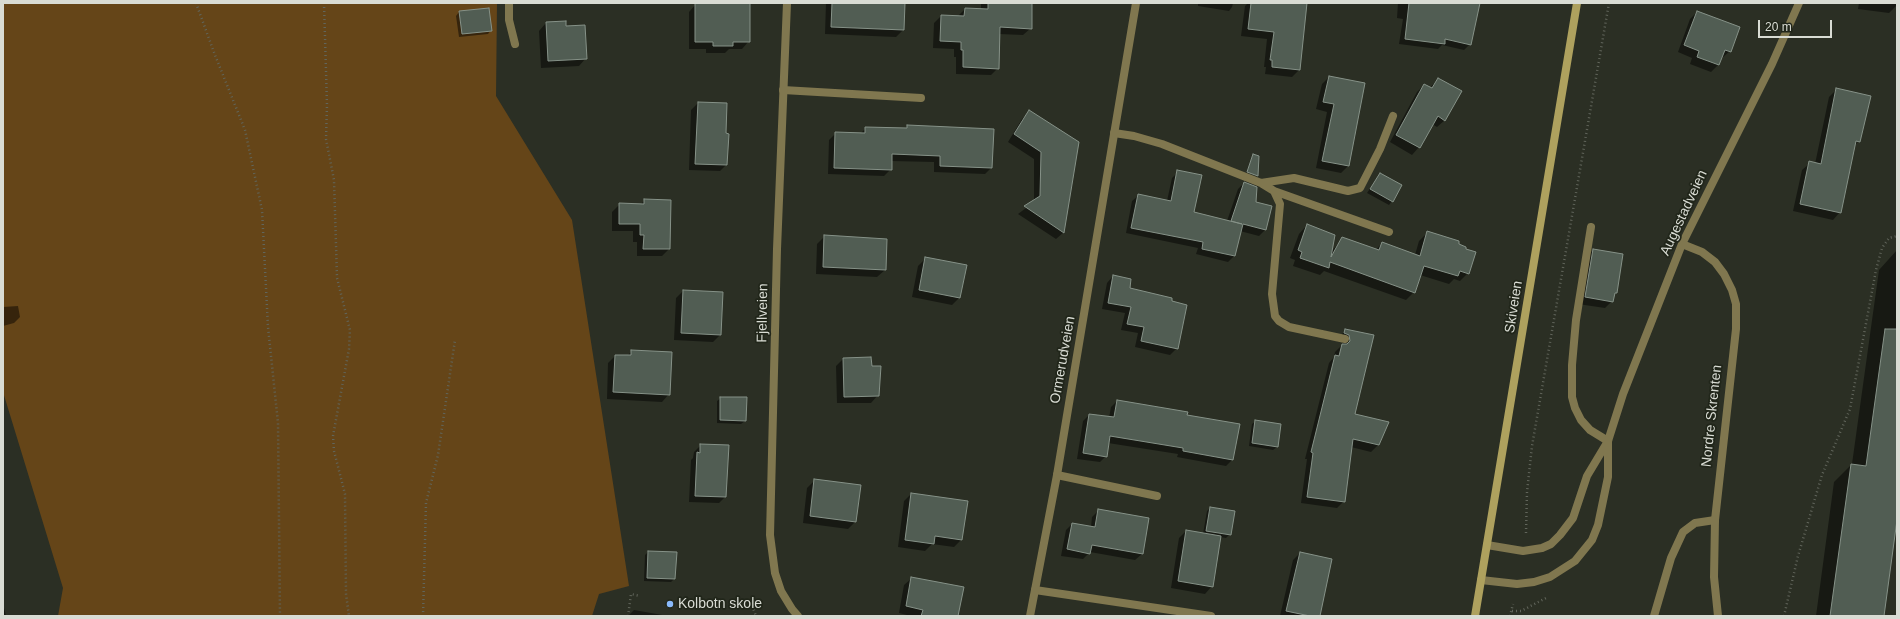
<!DOCTYPE html>
<style>
body{margin:0}
#map{position:relative;width:1900px;height:619px;overflow:hidden;background:#2b2f24;font-family:Arial,sans-serif}
canvas{display:block}
.frame{position:absolute;inset:0;border:4px solid #d9dcd4;pointer-events:none}
.scale{position:absolute;left:1758px;top:20px;width:74px;height:18px;box-sizing:border-box;border:2px solid #d9dcd4;border-top:0;padding-left:5px;font-size:12px;line-height:14px;white-space:nowrap;color:#d9dcd4;-webkit-text-stroke:3px #21261a;paint-order:stroke}
</style>
<div id="map">
<canvas width="1900" height="619"></canvas>
<div class="frame"></div>
<div class="scale">20 m</div>
</div>
<script>
const ctx = document.querySelector('canvas').getContext('2d');
ctx.lineJoin = 'round';
function paint(path, color) {
  ctx.fillStyle = color;
  ctx.fill(path, 'evenodd');
}
function poly(rows) {
  const path = new Path2D();
  for (const r of rows) {
    path.moveTo(r[0], r[1]);
    for (let i = 2; i < r.length; i += 2) path.lineTo(r[i], r[i + 1]);
  }
  return path;
}
function strokePath(path, color, width, dash) {
  ctx.strokeStyle = color;
  ctx.lineWidth = width;
  ctx.lineCap = dash ? 'butt' : 'round';
  ctx.setLineDash(dash || []);
  ctx.stroke(path);
}
function write(font, color, halo, rows, align = 'center') {
  ctx.font = font + ' Arial,sans-serif';
  ctx.lineWidth = 3.5;
  ctx.setLineDash([]);
  ctx.textBaseline = 'middle';
  ctx.strokeStyle = halo;
  ctx.fillStyle = color;
  for (const [text, x, y, turn = 0] of rows) {
    ctx.save();
    ctx.translate(x, y);
    ctx.rotate((+turn || 0) * Math.PI / 180);
    ctx.textAlign = isNaN(turn) ? turn : align;
    if (halo) ctx.strokeText(text, 0, 0);
    ctx.fillText(text, 0, 0);
    ctx.restore();
  }
}
paint(poly([
 [3,3,497,3,496,96,572,220,629,586,599,594,592,616,58,616,63,588,3,392]
]), '#654518');
paint(poly([
 [647,3,670,3,670,4],
 [712,3,732,3,749,41,742,49,729,49,725,53,706,53,706,49,689,49,689,12,696,4],
 [826,3,904,3,903,30,896,37,825,34],
 [981,3,1031,3,1031,28,1023,35,999,34,998,68,991,75,956,74,956,57,954,57,954,49,933,48,934,23,941,16,958,16,965,9,981,9],
 [1198,3,1233,3,1232,7,1229,11,1198,6],
 [1248,3,1306,4,1299,70,1292,77,1265,74,1266,67,1264,67,1267,39,1241,36,1245,6],
 [1398,3,1479,3,1470,44,1464,50,1442,45,1438,49,1399,44,1403,19,1397,18],
 [1859,3,1896,3,1896,6,1889,13,1858,9],
 [488,9,491,30,488,34,459,37,456,16,459,12],
 [1697,12,1730,51,1722,58,1721,58,1718,65,1711,72,1690,64,1692,58,1678,52,1690,19],
 [546,23,565,27,586,58,579,66,541,68,539,31],
 [1329,77,1363,84,1348,166,1341,173,1316,168,1327,112,1316,109,1322,84],
 [1438,79,1445,120,1437,127,1432,124,1419,147,1412,155,1390,142,1417,92,1424,85,1430,88],
 [1837,89,1859,141,1854,146,1840,212,1833,220,1793,211,1802,170,1810,163,1815,164,1829,97],
 [697,104,726,104,725,134,726,165,720,171,689,170,691,110],
 [1029,112,1077,142,1064,232,1056,239,1018,214,1034,202,1034,159,1008,142,1022,119],
 [908,126,991,168,985,174,934,172,934,162,891,161,891,169,884,176,828,174,829,140,836,133,860,134,866,128,904,129],
 [1178,172,1193,213,1227,221,1238,189,1244,183,1255,202,1265,230,1259,236,1240,231,1234,256,1228,262,1196,254,1198,248,1126,233,1132,201,1139,195,1167,201,1172,178],
 [1380,174,1392,201,1389,205,1367,193],
 [645,200,669,249,662,256,637,256,637,242,633,242,633,231,612,231,612,212,620,204,640,205],
 [1307,225,1331,252,1343,238,1376,250,1382,243,1415,255,1419,241,1428,232,1457,245,1468,273,1460,281,1454,279,1449,284,1420,275,1414,292,1406,300,1324,271,1320,275,1293,266,1295,260,1290,258,1299,234],
 [825,236,885,270,877,277,816,274,817,244],
 [1593,250,1616,293,1613,296,1612,301,1605,308,1578,304,1586,258],
 [1897,250,1897,512,1883,616,1816,616,1834,482,1852,464,1879,270],
 [926,258,959,298,952,305,912,297,918,266],
 [1113,276,1129,289,1177,348,1170,355,1135,347,1138,333,1121,330,1125,313,1102,309,1107,283],
 [683,291,720,335,713,342,674,340,676,298],
 [18,306,20,317,14,323,3,326,3,307],
 [1346,330,1373,335,1354,415,1388,423,1378,445,1371,452,1351,447,1344,501,1337,508,1301,503,1307,459,1305,459,1329,363,1334,357,1335,352,1343,344,1339,337],
 [631,352,669,394,662,402,607,399,608,363,615,356,627,356],
 [843,359,878,395,871,403,837,403,836,366],
 [721,398,745,421,741,424,717,423,717,401],
 [1117,401,1232,460,1226,466,1177,457,1178,454,1108,443,1106,456,1100,462,1077,459,1083,421,1089,415,1109,418,1111,407],
 [1256,421,1277,447,1273,450,1249,446,1252,424],
 [701,445,726,496,719,503,689,502,691,460,693,458,694,452],
 [815,480,855,522,848,529,803,523,807,488],
 [911,494,967,502,961,540,954,547,932,544,925,551,898,547,904,501],
 [1210,508,1230,534,1226,538,1220,537,1212,586,1205,594,1171,588,1179,538,1186,531,1203,534,1207,511],
 [1099,510,1148,519,1142,554,1135,560,1090,552,1083,559,1061,556,1066,530,1072,524,1091,527,1092,517],
 [648,552,674,579,671,582,644,581,645,555],
 [1300,553,1319,616,1280,616,1293,560],
 [912,578,957,616,911,616,899,613,904,585],
 [3,604,6,616,3,616],
 [634,610,668,616,628,616]
]), '#0007');
const building = poly([
 [695,3,750,3,750,42,733,42,733,46,713,46,713,42,695,42,695,3],
 [832,3,905,3,904,30,831,27,832,3],
 [988,3,1032,3,1032,29,1000,27,999,69,963,67,963,50,961,50,961,42,940,41,941,15,964,16,965,8,988,9,988,3],
 [1251,3,1307,3,1300,70,1272,67,1272,60,1270,60,1274,32,1248,29,1251,3],
 [1409,3,1480,3,1471,45,1445,39,1445,44,1405,39,1409,3],
 [489,8,492,31,462,34,459,11,489,8],
 [1697,11,1740,27,1731,52,1725,50,1719,65,1697,57,1699,51,1684,45,1697,11],
 [566,21,566,26,585,25,587,59,548,61,546,22,566,21],
 [1329,76,1365,83,1349,166,1322,161,1334,104,1323,102,1329,76],
 [1438,78,1462,91,1445,121,1438,116,1420,148,1396,135,1424,84,1432,88,1438,78],
 [1836,88,1871,96,1860,142,1856,141,1841,213,1800,204,1809,161,1821,164,1836,88],
 [698,102,727,103,726,133,729,134,727,165,695,164,698,102],
 [1029,110,1079,142,1064,233,1024,206,1040,196,1041,152,1014,134,1029,110],
 [907,125,994,129,992,168,940,166,940,156,892,154,892,170,834,168,835,132,865,133,865,127,907,128,907,125],
 [1253,154,1259,156,1258,176,1247,172,1253,154],
 [1177,170,1202,175,1194,212,1242,224,1231,221,1244,182,1257,187,1256,202,1272,206,1266,230,1243,224,1235,256,1202,249,1203,242,1131,228,1138,194,1171,201,1177,170],
 [1380,173,1402,185,1393,202,1370,189,1380,173],
 [644,199,671,200,670,249,643,249,644,235,640,235,640,224,619,224,619,203,644,204,644,199],
 [1307,224,1335,235,1331,257,1342,237,1379,250,1382,242,1420,256,1427,231,1459,241,1459,244,1466,247,1466,249,1476,252,1469,274,1460,271,1458,276,1424,266,1415,293,1330,262,1329,268,1300,258,1302,252,1298,250,1307,224],
 [824,235,887,239,886,270,823,267,824,235],
 [1593,249,1623,254,1617,293,1615,293,1613,302,1585,297,1593,249],
 [925,257,967,265,960,298,919,290,925,257],
 [1113,275,1131,279,1130,288,1172,298,1172,301,1187,305,1178,349,1141,341,1144,327,1127,324,1131,307,1108,303,1113,275],
 [683,290,723,292,721,335,681,333,683,290],
 [1345,329,1374,335,1355,414,1389,422,1379,445,1353,439,1345,502,1307,497,1313,453,1311,452,1335,355,1339,356,1342,344,1347,344,1350,341,1349,335,1344,333,1345,329],
 [1885,329,1897,329,1897,520,1884,616,1830,616,1851,464,1866,466,1885,329],
 [631,350,672,352,670,395,613,392,615,355,631,355,631,350],
 [871,357,872,366,881,366,879,396,844,397,843,358,871,357],
 [720,397,747,397,746,421,720,420,720,397],
 [1117,400,1188,412,1187,415,1240,424,1233,460,1183,451,1183,448,1110,436,1107,457,1083,453,1089,414,1114,417,1117,400],
 [1255,420,1281,424,1278,447,1252,443,1255,420],
 [700,444,729,445,726,497,695,496,697,452,700,453,700,444],
 [814,479,861,485,856,522,810,516,814,479],
 [911,493,968,501,962,540,935,536,934,544,905,540,911,493],
 [1210,507,1235,511,1231,535,1206,531,1210,507],
 [1098,509,1149,518,1143,554,1092,545,1090,554,1067,549,1072,523,1095,527,1098,509],
 [1186,530,1221,536,1213,587,1178,581,1186,530],
 [648,551,677,552,675,579,647,578,648,551],
 [1300,552,1332,559,1320,616,1310,616,1286,611,1300,552],
 [911,577,964,587,958,616,921,616,923,610,906,606,911,577]
]);
paint(building, '#515d53');
strokePath(building, '#869288', 1);
strokePath(poly([
 [196,3,215,55,245,130,262,210,268,327,278,423,280,616],
 [324,3,327,105,326,139,334,180,337,278,350,330,349,349,333,436,334,451,345,494,346,594,349,616],
 [1526,533,1527,492,1532,446,1609,3],
 [751,602,756,616],
 [1512,611,1521,611,1548,597],
 [423,616,426,503,438,455,455,340],
 [628,616,631,594,640,596],
 [1510,616,1513,604],
 [1784,616,1798,556,1822,475,1850,409,1876,270,1882,248,1889,238,1897,236]
]), '#61655b', 2.5, [1, 3]);
strokePath(poly([
 [509,3,509,20,515,44],
 [783,90,921,98],
 [1114,133,1134,136,1162,144,1261,183,1274,191,1280,204,1272,294,1275,316,1279,321,1289,327,1345,339],
 [1261,183,1294,178,1348,191,1360,188,1380,149,1393,116],
 [1274,191,1389,232],
 [1591,227,1576,320,1572,365,1572,397,1575,408,1581,420,1590,430,1608,441],
 [1057,475,1157,496],
 [1035,590,1211,616],
 [1654,616,1671,558,1683,532,1695,523,1715,520]
]), '#80774f', 8);
strokePath(poly([
 [787,3,777,249,770,535,775,573,781,591,792,609,798,616],
 [1682,244,1702,252,1715,262,1724,274,1732,290,1736,304,1736,329,1715,520,1714,577,1718,616],
 [1487,545,1523,551,1542,548,1551,544,1560,535,1573,518,1587,476,1608,441,1623,394,1682,244,1772,64,1799,3],
 [1481,580,1517,584,1534,582,1550,577,1575,561,1592,540,1598,525,1608,477,1608,442],
 [1030,616,1057,475,1136,3]
]), '#80774f', 8);
strokePath(poly([
 [1475,616,1577,3]
]), '#aea15e', 8);
for (const [x, y, r, color] of [
 [670,604,4,"#8abafc"]
]) {
  const dot = new Path2D();
  dot.arc(x, y, r, 0, 2 * Math.PI);
  ctx.fillStyle = color;
  ctx.fill(dot);
  strokePath(dot, '#21261a', 1.5);
}
write('14px', '#d9dcd4', '#21261a', [
 ["Augestadveien",1684,213,-65],
 ["Skiveien",1514,307,-81],
 ["Fjellveien",763,313,-89],
 ["Ormerudveien",1063,360,-80],
 ["Nordre Skrenten",1712,416,-84]
]);
write('14px', '#d9dcd4', '#21261a', [
 ["Kolbotn skole",678,604]
], 'left');
</script>
